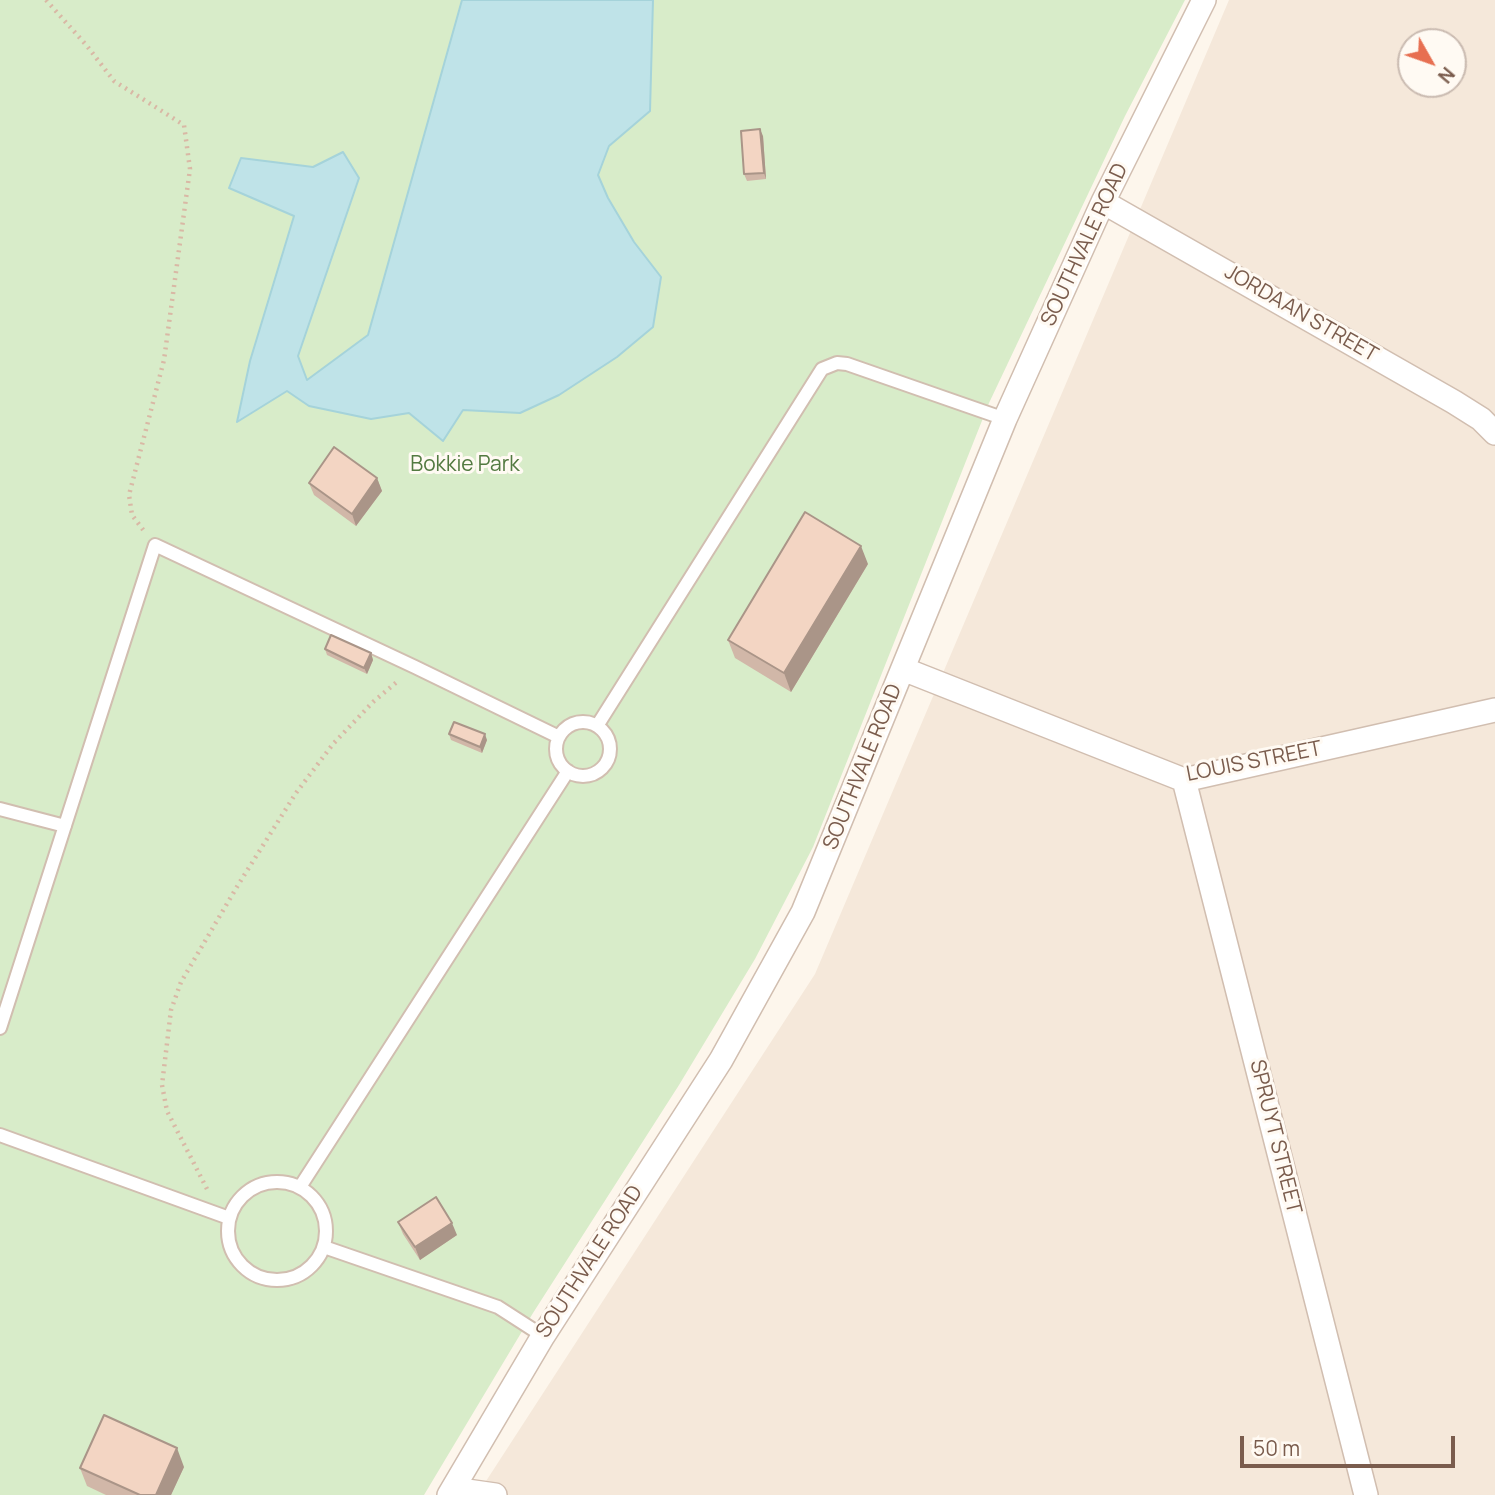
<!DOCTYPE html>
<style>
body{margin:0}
#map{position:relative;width:1495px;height:1495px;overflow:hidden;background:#fdf6ec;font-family:Manrope,sans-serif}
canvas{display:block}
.north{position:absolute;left:1397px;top:28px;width:70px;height:70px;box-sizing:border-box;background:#fffaf3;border:2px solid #cabbb1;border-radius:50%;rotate:130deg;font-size:19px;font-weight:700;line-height:28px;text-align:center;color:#7a5c4d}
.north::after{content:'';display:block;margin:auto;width:24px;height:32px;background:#e76f51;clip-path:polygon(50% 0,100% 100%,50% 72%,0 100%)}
.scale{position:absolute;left:1240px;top:1436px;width:215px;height:32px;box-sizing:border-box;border:4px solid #7a5c4d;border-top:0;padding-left:9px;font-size:21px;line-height:24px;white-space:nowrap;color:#7a5c4d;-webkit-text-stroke:5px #fffaf3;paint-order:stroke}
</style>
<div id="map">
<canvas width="1495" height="1495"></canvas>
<div class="north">N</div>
<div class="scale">50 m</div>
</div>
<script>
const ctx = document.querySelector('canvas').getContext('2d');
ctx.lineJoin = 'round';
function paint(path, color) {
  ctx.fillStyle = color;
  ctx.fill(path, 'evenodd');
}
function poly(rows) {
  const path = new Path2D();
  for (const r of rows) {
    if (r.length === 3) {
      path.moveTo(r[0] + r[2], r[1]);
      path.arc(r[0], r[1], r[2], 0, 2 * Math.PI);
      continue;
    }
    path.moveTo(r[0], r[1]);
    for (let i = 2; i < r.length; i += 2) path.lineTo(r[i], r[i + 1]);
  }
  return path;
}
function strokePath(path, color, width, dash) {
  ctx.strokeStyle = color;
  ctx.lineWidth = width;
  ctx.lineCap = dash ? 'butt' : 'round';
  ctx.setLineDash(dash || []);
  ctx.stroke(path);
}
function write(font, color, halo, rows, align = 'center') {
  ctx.font = font + ' Manrope,sans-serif';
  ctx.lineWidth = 6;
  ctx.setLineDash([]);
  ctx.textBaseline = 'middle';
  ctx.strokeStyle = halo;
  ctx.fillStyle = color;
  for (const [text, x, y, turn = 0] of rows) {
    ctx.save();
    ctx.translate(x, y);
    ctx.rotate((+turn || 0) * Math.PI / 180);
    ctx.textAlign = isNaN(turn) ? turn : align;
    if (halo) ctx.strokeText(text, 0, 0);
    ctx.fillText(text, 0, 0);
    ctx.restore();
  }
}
paint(poly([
 [1229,0,1495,0,1495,1495,477,1495,815,974],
 [1411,42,1453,42,1453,84,1411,84]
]), '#f5e8da');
paint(poly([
 [0,0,1185,0,1125,116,989,403,813,847,755,959,679,1085,533,1313,424,1495,0,1495]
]), '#d8ecc9');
const water = poly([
 [462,0,653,0,650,111,609,146,598,175,608,198,634,242,661,277,653,327,617,357,559,395,520,413,463,410,443,441,409,413,371,419,309,406,287,391,237,422,250,361,294,216,229,188,241,158,313,167,343,152,359,178,298,356,307,380,368,335,462,0]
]);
paint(water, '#bfe3e8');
strokePath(water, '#a5d3da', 2);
const lane = poly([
 [583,749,27],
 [597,726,822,369,837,363,847,364,1005,419],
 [0,809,65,826],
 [0,1028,155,545,415,667,559,737],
 [0,1135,229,1218],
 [277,1231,49],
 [300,1187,568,771],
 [324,1247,498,1307,543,1336]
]);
const street = poly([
 [1103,202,1454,402,1481,419,1495,433],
 [903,669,1184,780,1495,710],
 [1184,780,1366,1495],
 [453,1489,495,1495],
 [449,1495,543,1336,721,1060,803,912,1005,419,1103,202,1204,0]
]);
strokePath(lane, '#d1beb0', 16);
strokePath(street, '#d1beb0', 26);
strokePath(poly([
 [46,0,87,46,114,81,184,125,190,169,164,360,129,495,132,515,144,531],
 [207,1189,167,1111,162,1085,171,1010,181,982,238,885,296,793,333,744,373,702,398,681]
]), '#d9b8a5', 4.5, [2, 5]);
strokePath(lane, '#fff', 12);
strokePath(street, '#fff', 23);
paint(poly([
 [763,136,766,179,747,181,744,174],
 [377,478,382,491,356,526,314,495,309,483],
 [868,564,791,692,735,658,728,640],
 [325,649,371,653,373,660,367,674,327,655],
 [449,734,487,740,482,753,451,740],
 [398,1222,457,1235,420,1260,403,1234],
 [184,1467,171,1495,106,1495,87,1486,80,1468]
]), '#d1b7a8');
paint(poly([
 [760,129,763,136,766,179,764,173],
 [377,478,382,491,356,526,352,514],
 [861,546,868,564,791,692,784,673],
 [371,653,373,660,367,674,364,668],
 [485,734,487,740,482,753,480,747],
 [452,1223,457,1235,420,1260,415,1247],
 [177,1448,184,1467,171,1495,156,1495]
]), '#aa9588');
const building = poly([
 [760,129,764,173,744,174,741,131,760,129],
 [334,447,377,478,352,514,309,483,334,447],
 [805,512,861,546,784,673,728,640,805,512],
 [331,635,371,653,364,668,325,649,331,635],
 [454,722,485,734,480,747,449,734,454,722],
 [436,1197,452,1223,415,1247,398,1222,436,1197],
 [104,1415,177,1448,156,1495,140,1495,80,1468,104,1415]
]);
paint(building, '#f3d5c3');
strokePath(building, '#aa9588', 2);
write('21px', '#7a5c4d', '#fffaf3', [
 ["SOUTHVALE ROAD",1085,245,-65],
 ["JORDAAN STREET",1301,314,30],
 ["LOUIS STREET",1254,762,-11],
 ["SOUTHVALE ROAD",863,767,-68],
 ["SPRUYT STREET",1275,1137,76],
 ["SOUTHVALE ROAD",590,1262,-57]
]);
write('21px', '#537a41', '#fffaf3', [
 ["Bokkie Park",465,465]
]);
</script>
